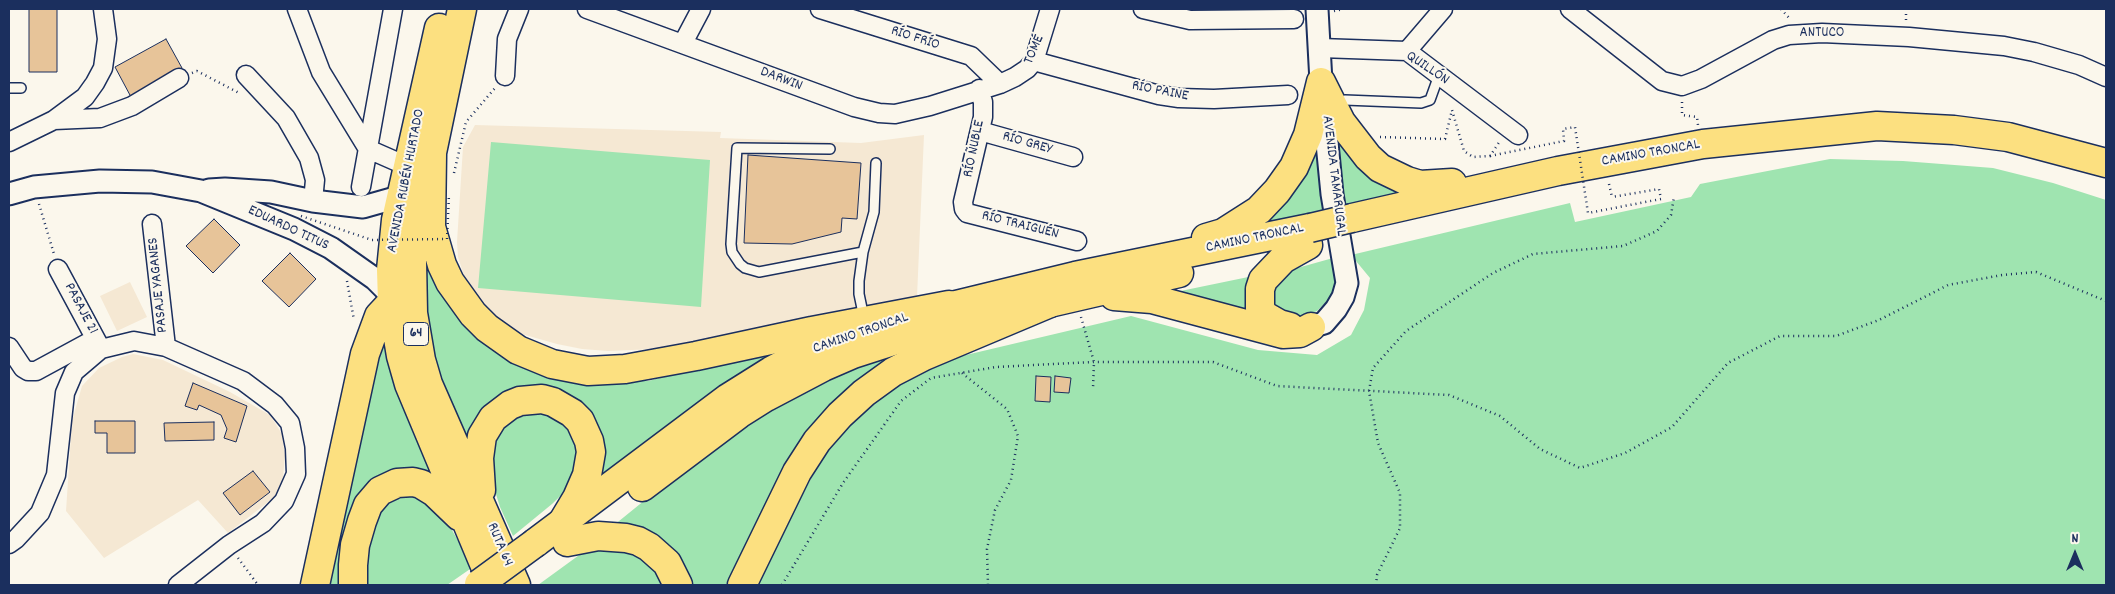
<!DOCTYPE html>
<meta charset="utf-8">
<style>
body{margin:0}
#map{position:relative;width:2115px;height:594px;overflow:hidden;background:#fbf7ec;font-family:Dekko,sans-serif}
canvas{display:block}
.frame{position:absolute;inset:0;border:10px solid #1b2f5e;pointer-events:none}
.north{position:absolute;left:2050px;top:529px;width:50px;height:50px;-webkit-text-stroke:4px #fbf7ec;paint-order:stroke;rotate:0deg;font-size:14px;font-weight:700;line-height:20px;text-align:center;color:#1b2f5e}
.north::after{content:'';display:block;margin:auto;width:18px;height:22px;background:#1b2f5e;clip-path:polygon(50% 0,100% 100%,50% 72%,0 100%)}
</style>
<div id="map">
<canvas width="2115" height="594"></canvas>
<div class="frame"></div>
<div class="north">N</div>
</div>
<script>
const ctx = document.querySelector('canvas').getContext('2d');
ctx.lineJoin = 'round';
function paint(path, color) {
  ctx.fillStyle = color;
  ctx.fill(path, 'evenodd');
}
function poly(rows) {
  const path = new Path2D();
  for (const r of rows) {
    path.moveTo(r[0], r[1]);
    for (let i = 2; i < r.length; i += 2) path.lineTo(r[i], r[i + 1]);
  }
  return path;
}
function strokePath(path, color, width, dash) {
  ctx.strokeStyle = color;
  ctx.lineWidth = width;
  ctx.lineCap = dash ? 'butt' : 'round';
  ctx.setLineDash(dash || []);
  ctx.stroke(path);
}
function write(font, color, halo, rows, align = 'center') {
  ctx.font = font + ' Dekko,sans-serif';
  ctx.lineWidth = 4;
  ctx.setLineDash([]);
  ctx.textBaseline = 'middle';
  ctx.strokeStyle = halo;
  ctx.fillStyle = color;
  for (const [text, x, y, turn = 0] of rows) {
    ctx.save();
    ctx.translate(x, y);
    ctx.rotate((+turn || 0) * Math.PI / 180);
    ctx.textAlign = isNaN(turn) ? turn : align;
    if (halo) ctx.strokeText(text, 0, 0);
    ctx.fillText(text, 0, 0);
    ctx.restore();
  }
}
paint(poly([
 [475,125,721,132,720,138,861,143,924,135,917,297,656,349,608,351,582,349,557,344,518,333,493,319,467,285,458,257,457,242,463,147],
 [130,282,147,317,117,331,100,296],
 [133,354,163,360,230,392,270,415,282,434,285,456,283,477,276,496,228,533,198,500,104,558,66,511,72,421,82,386,99,368,122,357]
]), '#f5e8d3');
paint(poly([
 [1336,123,1415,190,1343,207],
 [1318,128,1326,213,1230,234],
 [491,142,710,160,701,307,478,288],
 [1830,159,1903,161,1993,168,2053,183,2106,200,2106,585,755,585,808,484,833,439,889,386,932,363,1131,316,1258,350,1317,355,1351,335,1364,310,1370,278,1351,255,1570,203,1575,222,1691,197,1700,184],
 [425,227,449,302,597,380,648,381,784,347,695,409,600,481,601,440,525,388,497,397,477,420,469,447,435,362,423,308],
 [1333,258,1337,281,1330,298,1317,311,1299,319,1275,315,1270,292,1276,274],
 [1258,275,1261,320,1166,294],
 [946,335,888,365,731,585,687,585,608,530,730,431,853,367],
 [382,342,436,481,364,492,351,511,339,577,342,585,329,585,343,521,367,390],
 [520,409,562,415,580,441,578,479,552,504,513,536,500,507,491,478,489,454,504,416],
 [422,492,440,509,473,567,447,585,362,585,364,537,381,500],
 [611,547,639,550,674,585,538,585,582,553]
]), '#9fe4b0');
const building = poly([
 [29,9,57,9,57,72,29,72,29,9],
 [166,39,182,68,131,97,115,67,166,39],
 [748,155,861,163,857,219,842,218,841,232,792,244,744,243,748,155],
 [214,219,240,245,213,273,186,246,214,219],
 [290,253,316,279,289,307,262,281,290,253],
 [1036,376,1051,377,1050,402,1035,401,1036,376],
 [1055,376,1071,378,1069,393,1054,392,1055,376],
 [193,383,247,406,236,442,224,438,227,429,221,415,199,405,197,410,185,406,193,383],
 [95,421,135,421,135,453,107,453,107,433,95,433,95,421],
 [214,422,214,440,165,441,164,423,214,422],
 [253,471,270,492,240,515,223,493,253,471]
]);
paint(building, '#e7c499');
strokePath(building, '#1b2f5e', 1);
const service = poly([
 [9,88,21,88],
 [1345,100,1421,103,1430,100,1439,75],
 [830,149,737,148,731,244,732,252,740,264,745,268,759,272,863,252],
 [864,318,859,294,859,281,863,252,874,212,876,163]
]);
const minor = poly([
 [297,9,321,72,368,149,409,167],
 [587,9,854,107,879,113,895,114,930,106,1000,84,1015,77,1027,69,1034,61,1050,9],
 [820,9,971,56,1000,84],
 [1143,9,1190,20,1294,19],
 [1570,9,1662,81,1682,86,1701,79,1773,40,1789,35,1822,33,1909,37,2004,46,2034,52,2079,65,2106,77],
 [683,43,701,9],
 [1320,48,1407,51,1518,135],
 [1407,51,1443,9],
 [1034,61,1159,95,1179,98,1214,99,1288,95],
 [246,75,286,118,309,158,315,180,313,201],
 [505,76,507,39,519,9],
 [979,89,983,102,983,117,963,202,964,209,967,213,1077,241],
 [54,120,100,118,132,106,179,78],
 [980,131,1073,157],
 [9,142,54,120,85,97,95,83,103,68,107,39,103,9],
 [361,187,393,9],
 [152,224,166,347],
 [58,269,101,349],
 [9,347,23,368,28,371,36,371,95,339],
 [9,544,16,539,40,513,56,475,65,393,74,372,101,349,134,341,166,347,243,381,275,405,290,423,295,448,296,474,284,501,263,523,229,545,178,585]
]);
const tertiary = poly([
 [209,190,225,189,271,192,313,201,363,207,402,196],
 [9,194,34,187,100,181,152,182,201,191,294,229,331,248,375,279,392,296],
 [1311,327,1324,323,1336,309,1343,297,1347,283,1332,194,1321,82,1317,9]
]);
const primary = poly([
 [1321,82,1341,122,1368,157,1380,168,1407,181,1420,185,1452,183],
 [1352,218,1558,171,1703,144,1877,126,1954,130,2008,137,2106,163],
 [1206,238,1223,233,1259,210,1277,191,1294,167,1308,135,1321,82],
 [1114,296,1152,299,1283,334,1300,333,1311,327],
 [927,312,1075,276,1310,228],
 [1290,327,1279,324,1265,316,1260,309,1260,289,1263,280,1283,259,1308,245],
 [642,487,739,414,766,397,823,367,853,354,915,334,1179,273],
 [535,543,728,398,771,371,809,351,871,328]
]);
const trunk = poly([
 [462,9,415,234,412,261,413,313,421,360,428,384,516,585],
 [439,28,396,220,391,270,392,302,401,356,409,384,493,585],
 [432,154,431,227,442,265,450,282,473,314,487,328,518,350,552,364,588,371,625,369,696,356,812,331,949,305],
 [481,490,479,458,482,436,493,418,510,405,520,401,542,399,553,402,572,413,580,421,589,441,591,452,587,475,577,498,562,523],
 [567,542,598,536,626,538,638,541,649,547,667,563,678,585],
 [315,585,365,354,379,316,392,302],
 [353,585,353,565,355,545,362,521,368,505,380,491,397,483,413,482,421,484,434,492,459,516],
 [742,585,797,472,817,441,840,415,864,393,893,372,924,356,1050,303]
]);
strokePath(service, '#1b2f5e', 12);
strokePath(minor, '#1b2f5e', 21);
strokePath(tertiary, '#1b2f5e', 25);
strokePath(primary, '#1b2f5e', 31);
strokePath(trunk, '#1b2f5e', 31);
strokePath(poly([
 [1781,9,1790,19],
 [1906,9,1906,20],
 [1334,11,1343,9],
 [192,73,197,71,241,94],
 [1682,102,1682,115,1697,117,1698,125],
 [1380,137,1445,139,1452,110,1464,151,1473,157,1490,156,1500,141],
 [454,173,466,122,495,88],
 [1609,184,1612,197],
 [39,204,54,254],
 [347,281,354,320],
 [1081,317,1094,362,1093,389],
 [962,373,1007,409,1018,436,1011,480,995,510,987,549,988,585],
 [238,558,258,585],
 [782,585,843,483,901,401,931,378,996,367,1094,362,1213,362,1277,386,1449,395,1500,416,1540,449,1580,468,1625,453,1672,427,1728,363,1780,336,1836,336,1879,320,1948,285,2002,275,2036,272,2106,301],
 [1376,585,1377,575,1400,528,1400,493,1378,443,1369,391,1373,368,1406,331,1493,273,1533,254,1623,246,1657,231,1671,215,1674,197]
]), '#1b2f5e', 2.5, [1, 4]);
strokePath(service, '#fbf7ec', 9);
strokePath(minor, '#fbf7ec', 18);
strokePath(tertiary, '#fbf7ec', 21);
strokePath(primary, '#fce080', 28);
strokePath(trunk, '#fce080', 28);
const primaryBridge = poly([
 [1310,228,1352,218],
 [479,584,535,543]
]);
strokePath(primaryBridge, '#1b2f5e', 31, []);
strokePath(poly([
 [1490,156,1564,141,1563,129,1575,127,1588,213,1661,199,1659,189,1612,197],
 [301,216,372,240,447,239,449,194]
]), '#1b2f5e', 2.5, [1, 4]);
strokePath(primaryBridge, '#fce080', 28);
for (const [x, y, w] of [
 [416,334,25]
]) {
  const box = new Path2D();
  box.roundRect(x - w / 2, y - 11.5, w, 23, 4);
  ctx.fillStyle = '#fbf7ec';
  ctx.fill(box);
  strokePath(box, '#1b2f5e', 1);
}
write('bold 14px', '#1b2f5e', null, [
 ["64",416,334]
]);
write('15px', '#1b2f5e', '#fbf7ec', [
 ["ANTUCO",1822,34],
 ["RÍO FRÍO",915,39,18],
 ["TOMÉ",1035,50,-67],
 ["QUILLÓN",1427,69,34],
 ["DARWIN",781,80,21],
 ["RÍO PAINE",1160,92,11],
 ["RÍO GREY",1027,144,16],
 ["RÍO ÑUBLE",975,149,-78],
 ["CAMINO TRONCAL",1651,154,-10],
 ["AVENIDA TAMARUGAL",1333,176,83],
 ["AVENIDA RUBÉN HURTADO",407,181,-79],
 ["RÍO TRAIGUÉN",1020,226,14],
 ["EDUARDO TITUS",288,229,25],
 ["CAMINO TRONCAL",1255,239,-12],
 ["PASAJE YAGANES",159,285,-96],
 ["PASAJE 21",80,309,62],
 ["CAMINO TRONCAL",861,334,-19],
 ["RUTA 64",499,545,67]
]);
</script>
